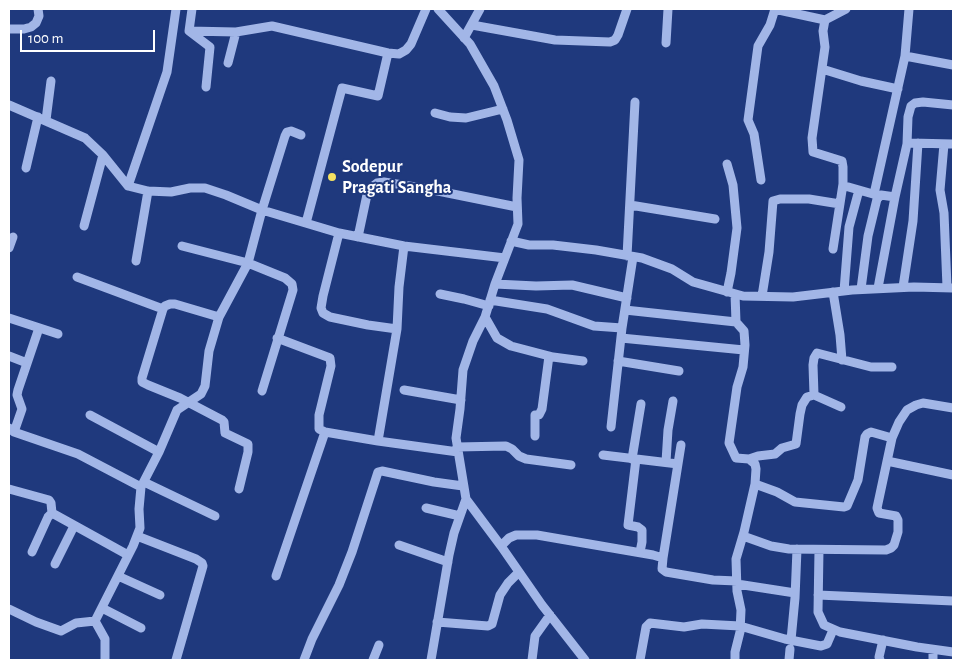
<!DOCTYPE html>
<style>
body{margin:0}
#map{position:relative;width:962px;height:669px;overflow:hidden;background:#1f397d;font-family:"Alegreya Sans",sans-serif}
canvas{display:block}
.frame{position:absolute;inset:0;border:10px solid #fff;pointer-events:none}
.scale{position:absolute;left:20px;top:30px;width:135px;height:22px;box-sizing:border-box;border:2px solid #fff;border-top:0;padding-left:6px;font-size:15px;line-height:18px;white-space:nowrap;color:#fff;-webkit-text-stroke:4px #1f397d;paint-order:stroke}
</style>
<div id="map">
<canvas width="962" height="669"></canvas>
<div class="frame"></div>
<div class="scale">100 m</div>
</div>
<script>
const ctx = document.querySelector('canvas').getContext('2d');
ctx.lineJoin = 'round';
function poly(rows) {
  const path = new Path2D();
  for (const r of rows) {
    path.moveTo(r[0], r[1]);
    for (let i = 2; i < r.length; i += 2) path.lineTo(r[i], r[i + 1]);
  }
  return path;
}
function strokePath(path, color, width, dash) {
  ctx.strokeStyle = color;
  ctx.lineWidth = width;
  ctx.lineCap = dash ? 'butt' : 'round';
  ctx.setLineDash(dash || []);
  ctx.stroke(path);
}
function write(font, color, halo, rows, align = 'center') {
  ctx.font = font + ' "Alegreya Sans",sans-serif';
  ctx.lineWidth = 4;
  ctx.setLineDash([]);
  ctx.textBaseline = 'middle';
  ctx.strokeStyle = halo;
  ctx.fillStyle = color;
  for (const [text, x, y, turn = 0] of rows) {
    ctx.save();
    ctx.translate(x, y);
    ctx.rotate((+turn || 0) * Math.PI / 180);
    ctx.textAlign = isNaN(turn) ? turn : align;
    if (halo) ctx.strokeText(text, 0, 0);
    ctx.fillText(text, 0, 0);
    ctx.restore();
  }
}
strokePath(poly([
 [192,9,189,31,210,47,206,87],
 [774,9,825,20,846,9],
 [825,20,823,31,825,47,812,138,813,152,842,161,843,167,843,184,845,186,880,196],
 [472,25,555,40,610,42,615,40,618,35,627,9],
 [9,29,24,29,31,27,36,23,39,16,38,9],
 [189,31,236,32,272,26,388,53,399,54,406,50,411,44,426,9],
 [464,38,480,9],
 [666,43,668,9],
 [905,56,953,65],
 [228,63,236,32],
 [822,69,861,81,898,89],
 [9,105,85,138,103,155,128,186,148,191,171,192,190,188,205,188,226,195,262,210,339,233,404,246,505,258],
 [435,113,450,117,466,118,503,109],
 [46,120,51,81],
 [907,144,908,117,911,106,915,103,923,102,953,105],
 [944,144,940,190,944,213,947,287],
 [26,168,38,117],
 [761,180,754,134,748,120,758,46,770,25,775,9],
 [128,186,167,72,176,9],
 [874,194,905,56,909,9],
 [630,205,715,219],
 [306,223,342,88,378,96,388,53],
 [84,226,103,155],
 [339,233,323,296,321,308,323,313,330,317,368,325,397,329],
 [358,237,368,190,377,183,384,182,428,189,517,207],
 [511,241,529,245,553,245,596,250,642,258,672,269,693,282,743,296,793,297,852,290,914,287,953,288],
 [182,246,248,263,285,278,292,284,293,290,262,391],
 [9,248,13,237],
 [833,249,843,184],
 [627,256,635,102],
 [136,261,148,191],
 [77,277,163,309],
 [495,284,536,286,572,285,627,298],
 [903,287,913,221,918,143],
 [878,288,895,197],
 [861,289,868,236,877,199,881,195,895,197,907,144,911,143,953,144],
 [844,291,849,227,859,190],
 [727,292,731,273,737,228,733,185,727,164],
 [833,292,840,335,842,360],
 [440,294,464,299,489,306],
 [735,294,736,322,744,331,745,345,743,367,737,387,729,443,736,458,749,459,755,464,756,469,755,484,744,532,736,559,737,591,741,610,740,632,735,652,735,660],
 [762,296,769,252,773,201,780,199,809,199,840,204],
 [490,300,547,309,594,326,622,328],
 [625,310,736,322],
 [219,317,175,304,170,304,165,306,163,309,142,378,142,382,148,385,180,398,222,420,224,422,225,433,248,444,248,452,239,489],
 [485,317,497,338,511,346,553,357,583,361],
 [9,318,58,334],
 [277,338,330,358,331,366,319,415,319,429,325,432,378,441,458,452],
 [621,338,744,350],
 [9,356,27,363],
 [618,361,679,371],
 [404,390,461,400],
 [814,395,813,365,814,358,817,353,871,367,892,367],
 [90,415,159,452],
 [611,427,622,328,633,257],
 [9,428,14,432,78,454,141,487],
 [14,432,22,409,17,395,18,390,39,328],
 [535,436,535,415,539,415,542,409,549,356],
 [892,438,899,422,907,410,916,405,923,403,953,408],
 [378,441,397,329,399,287,404,246],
 [457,447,506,446,512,449,519,456,526,459,571,465],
 [603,455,678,464],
 [632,459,641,404],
 [636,459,628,525,638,527,642,530,642,542,640,552],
 [749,459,758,456,775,454,782,448,796,444,800,414,802,405,807,397,814,395,841,407],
 [887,461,953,475],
 [666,462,668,430,673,401],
 [144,482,215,516],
 [9,489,49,500,51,503,52,513],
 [466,499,501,546,542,605,585,660],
 [426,508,460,516],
 [137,536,196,559,202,563,203,566,176,660],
 [743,536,771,546,789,549,886,550,891,548,894,545,898,532,898,520,896,516,879,513,877,508,892,438,871,432,867,434,865,437,858,480,847,506,844,507,795,502,777,492,755,484],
 [399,545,448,562],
 [501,546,509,538,516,535,537,535,653,555,663,558,662,569,666,572,713,580,737,581],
 [819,550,818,612,824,625,840,632,917,647,953,652],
 [32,552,48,517,52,513,128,555],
 [663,558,681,445],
 [55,564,74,526],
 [118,576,160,595],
 [276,576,325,432],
 [737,584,795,593],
 [818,595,953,601],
 [102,608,141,628],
 [9,609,36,622,61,631,76,623,95,621,105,639,105,660],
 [95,621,133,546,140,528,139,509,141,487,159,452,177,410,201,394,205,386,209,351,219,317,248,263,262,210,285,136,287,132,291,131,301,135],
 [437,622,488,626,492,624,500,595,508,583,519,572],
 [791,640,795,598,797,549],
 [304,660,312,639,339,585,352,552,378,472,382,471,434,482,463,486],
 [373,660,379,645],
 [431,660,449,555,454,533,466,499,456,438,460,409,463,370,473,341,485,317,495,284,518,224,517,198,519,160,507,120,494,86,470,44,438,9],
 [532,660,535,636,550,615],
 [640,660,646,627,650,623,684,627,702,624,740,626,785,639,821,646,827,644,833,630],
 [789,660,790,649],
 [880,660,879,657,883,640],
 [933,660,933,650]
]), '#a2b6e7', 9);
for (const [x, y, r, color] of [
 [332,177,5,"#f5e262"]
]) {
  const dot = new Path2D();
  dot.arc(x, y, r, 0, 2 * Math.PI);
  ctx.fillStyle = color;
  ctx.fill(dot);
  strokePath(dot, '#1f397d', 2);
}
write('bold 18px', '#fff', '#1f397d', [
 ["Sodepur",342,167],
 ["Pragati Sangha",342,188]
], 'left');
</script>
